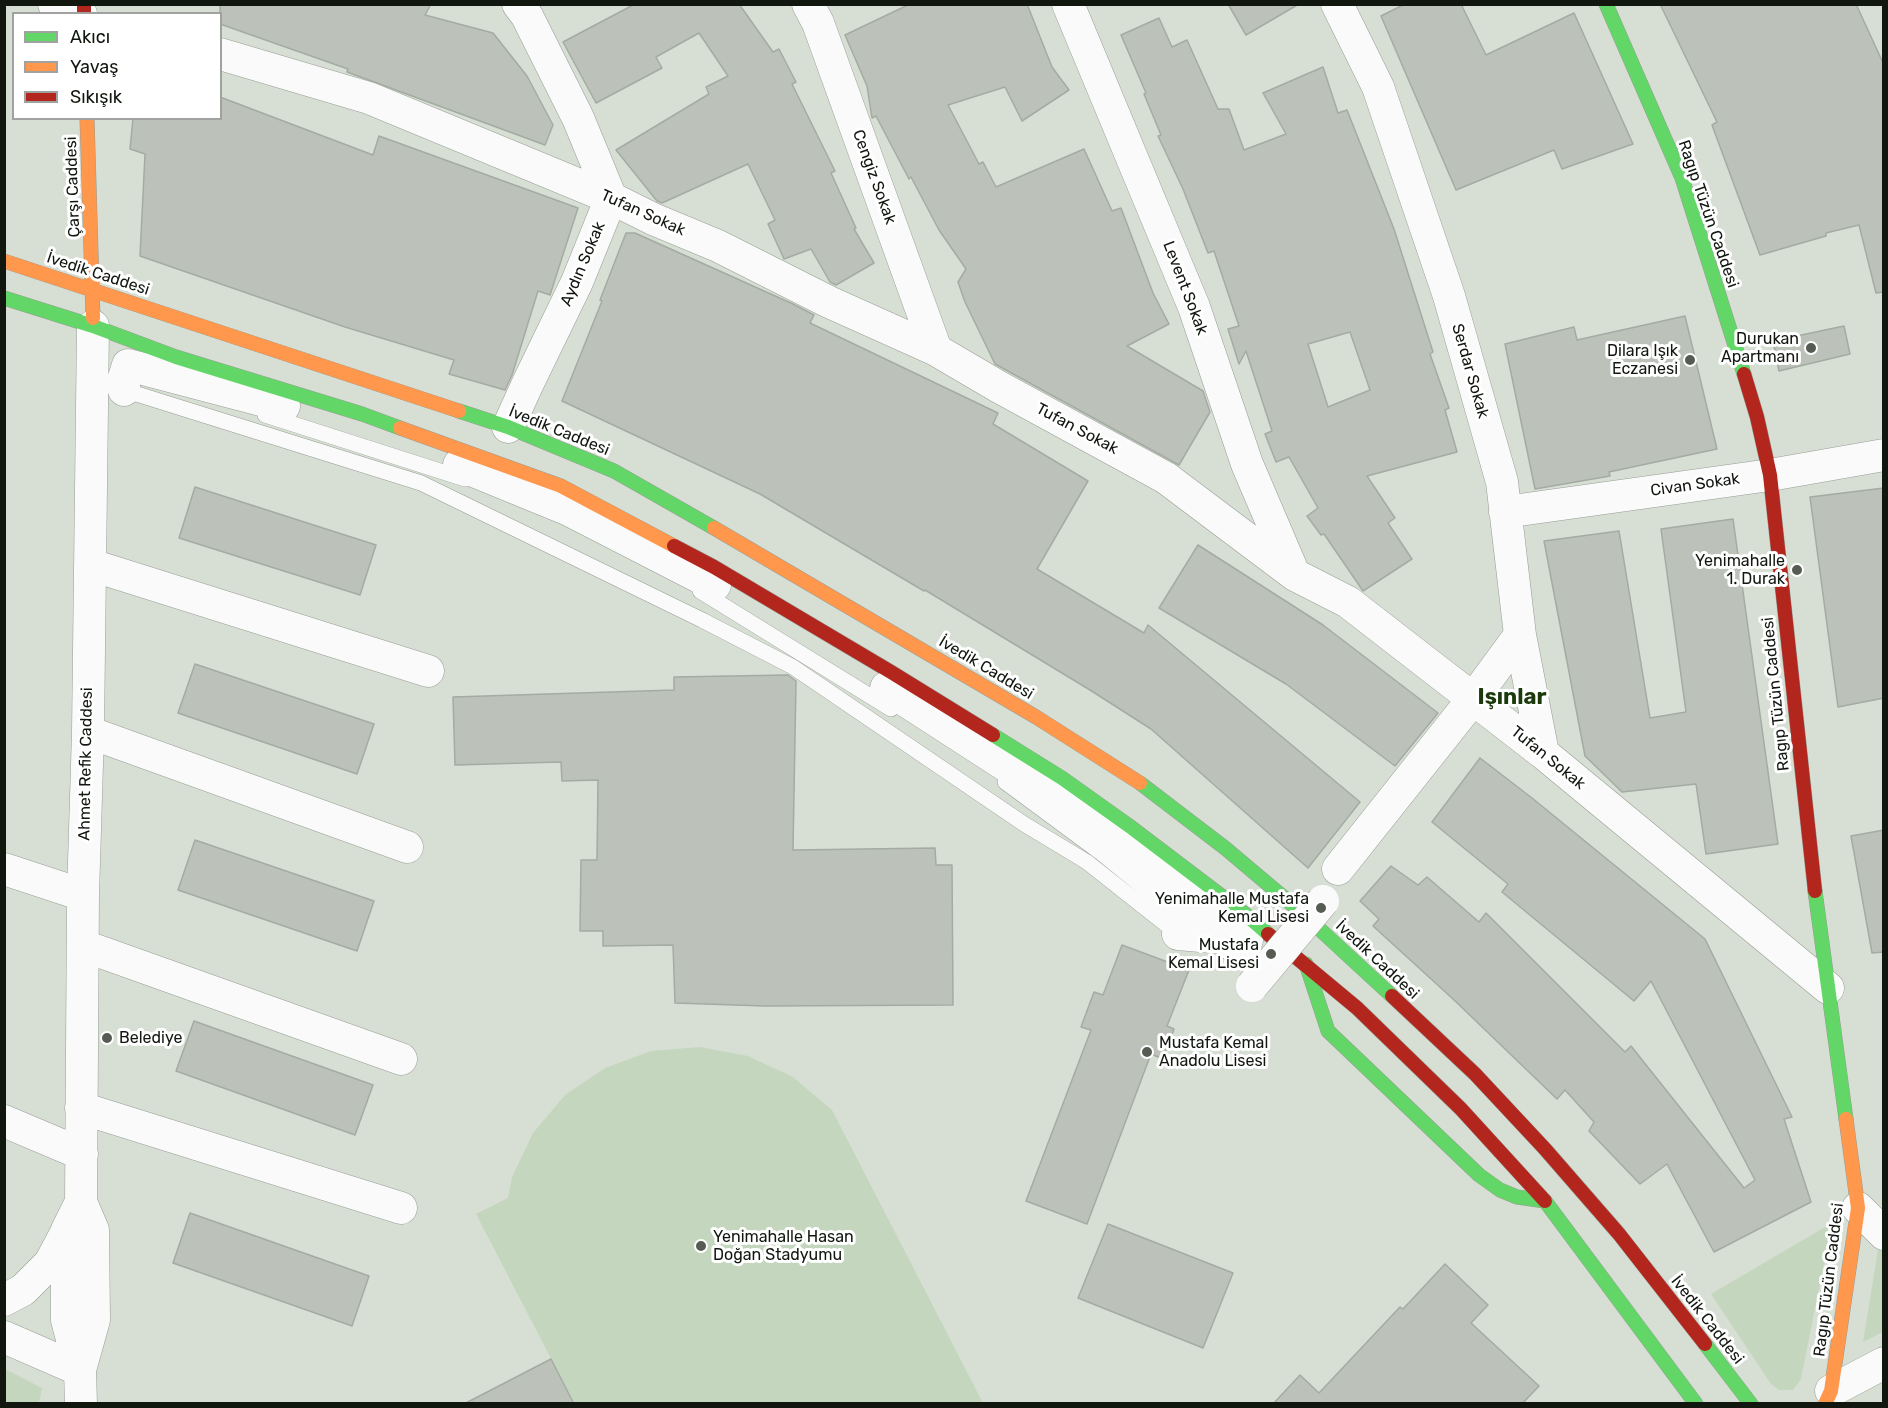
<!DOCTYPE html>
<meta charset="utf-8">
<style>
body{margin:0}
#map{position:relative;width:1888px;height:1408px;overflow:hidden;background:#d7dfd4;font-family:Rubik,sans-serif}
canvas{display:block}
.frame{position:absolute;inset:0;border:6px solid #11160f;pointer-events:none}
.legend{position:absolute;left:12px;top:12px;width:210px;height:108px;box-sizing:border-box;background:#fff;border:2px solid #a0a29f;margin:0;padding:8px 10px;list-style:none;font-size:18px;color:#11160f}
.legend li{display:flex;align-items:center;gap:12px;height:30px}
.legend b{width:30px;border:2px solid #a0a29f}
</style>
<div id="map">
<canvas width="1888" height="1408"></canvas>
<div class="frame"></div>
<ul class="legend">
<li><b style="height:8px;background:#63d668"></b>Akıcı</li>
<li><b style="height:8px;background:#ff974d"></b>Yavaş</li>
<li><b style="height:8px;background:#b3261e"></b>Sıkışık</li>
</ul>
</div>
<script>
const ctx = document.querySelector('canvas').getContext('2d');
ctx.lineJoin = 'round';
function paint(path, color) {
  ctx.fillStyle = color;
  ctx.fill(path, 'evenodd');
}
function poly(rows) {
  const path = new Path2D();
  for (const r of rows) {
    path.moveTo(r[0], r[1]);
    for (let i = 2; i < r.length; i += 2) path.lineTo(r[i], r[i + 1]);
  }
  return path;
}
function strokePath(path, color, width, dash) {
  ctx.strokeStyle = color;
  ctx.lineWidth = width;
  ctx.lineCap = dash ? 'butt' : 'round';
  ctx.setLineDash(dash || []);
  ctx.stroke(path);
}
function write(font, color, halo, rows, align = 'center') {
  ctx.font = font + ' Rubik,sans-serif';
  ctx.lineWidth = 6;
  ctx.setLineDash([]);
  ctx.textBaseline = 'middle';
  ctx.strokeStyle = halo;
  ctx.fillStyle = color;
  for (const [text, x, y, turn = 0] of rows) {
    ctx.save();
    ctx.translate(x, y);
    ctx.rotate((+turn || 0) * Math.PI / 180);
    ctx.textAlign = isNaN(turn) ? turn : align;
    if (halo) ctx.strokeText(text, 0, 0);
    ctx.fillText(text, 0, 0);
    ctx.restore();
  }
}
paint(poly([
 [700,1047,748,1056,793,1077,832,1110,983,1403,574,1403,476,1214,508,1198,512,1177,533,1133,565,1095,605,1068,651,1051],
 [1832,1223,1801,1379,1793,1390,1779,1390,1771,1384,1711,1294],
 [1879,1244,1884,1249,1883,1332,1863,1342],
 [5,1369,42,1388,39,1403,5,1403]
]), '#c5d6be');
const building = poly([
 [220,4,431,4,425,15,493,33,527,76,553,125,545,145,347,72,348,69,220,24,220,4],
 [635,4,739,4,773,52,779,49,796,82,792,84,835,171,831,173,856,228,854,229,874,263,836,285,830,282,811,249,784,259,768,224,775,220,748,164,662,203,657,201,616,150,709,94,706,87,728,76,699,33,656,57,662,68,596,103,563,42,635,4],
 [910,4,1027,4,1052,67,1069,90,1022,121,1005,87,948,105,979,164,983,162,996,187,1084,149,1112,211,1121,208,1153,293,1169,324,1127,346,1203,391,1210,412,1179,465,995,364,965,302,958,282,966,269,939,230,911,177,909,179,876,116,872,118,867,86,845,35,910,4],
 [1228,4,1299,4,1246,35,1228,4],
 [1405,4,1461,4,1486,55,1574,13,1633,144,1562,169,1554,150,1456,190,1381,16,1405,4],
 [1660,4,1856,4,1884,65,1884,292,1876,293,1859,225,1826,233,1826,236,1760,255,1712,125,1717,122,1660,4],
 [1159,18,1172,47,1187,40,1218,109,1229,109,1244,150,1286,134,1263,93,1323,67,1338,113,1347,110,1394,229,1433,352,1430,354,1449,408,1445,410,1457,452,1367,476,1395,518,1388,523,1412,559,1363,591,1324,534,1321,535,1307,516,1318,508,1289,457,1276,462,1265,434,1272,431,1246,351,1239,364,1228,329,1239,326,1214,251,1208,253,1183,189,1158,136,1161,135,1144,94,1146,93,1121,35,1159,18],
 [1350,332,1370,390,1328,407,1308,344,1350,332],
 [220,97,373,155,379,136,578,208,550,295,538,291,512,375,505,390,449,374,454,360,345,327,140,256,145,154,130,149,133,118,220,118,220,97],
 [626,233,635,233,793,304,814,315,810,323,998,413,993,424,1088,481,1037,569,1144,633,1148,625,1360,802,1308,868,1151,729,1090,690,925,590,924,591,760,494,562,401,602,301,600,300,626,233],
 [1685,316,1717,449,1609,472,1610,476,1535,489,1505,344,1574,327,1577,340,1685,316],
 [1844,326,1850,354,1779,371,1773,341,1844,326],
 [195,487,376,545,360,595,179,538,195,487],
 [1884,488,1884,698,1838,707,1810,497,1884,488],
 [1733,519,1778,844,1706,854,1696,784,1622,792,1585,756,1544,541,1619,531,1650,718,1686,712,1661,529,1733,519],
 [1198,545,1323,625,1438,713,1395,766,1286,684,1159,608,1198,545],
 [195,664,374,724,357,774,178,713,195,664],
 [788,675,796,681,793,850,935,848,936,865,952,865,953,1005,765,1006,675,1003,673,945,603,946,603,931,580,931,581,860,597,860,598,780,562,781,561,762,455,765,453,697,674,690,674,677,788,675],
 [1480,758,1532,798,1705,939,1792,1117,1784,1119,1811,1202,1714,1252,1667,1164,1640,1184,1589,1131,1594,1122,1565,1090,1557,1099,1453,999,1373,926,1379,919,1360,901,1391,866,1418,885,1427,877,1479,922,1486,913,1625,1052,1631,1046,1744,1188,1755,1180,1651,981,1634,1001,1502,892,1508,884,1432,822,1480,758],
 [1884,830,1884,952,1872,953,1851,836,1884,830],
 [195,840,374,901,357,951,178,890,195,840],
 [1122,945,1189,970,1167,1026,1174,1029,1163,1059,1151,1054,1087,1224,1026,1201,1091,1030,1081,1027,1094,992,1103,995,1122,945],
 [194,1021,373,1085,355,1135,176,1071,194,1021],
 [190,1213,369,1276,352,1326,173,1263,190,1213],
 [1108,1224,1233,1273,1203,1348,1078,1298,1108,1224],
 [1445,1264,1488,1305,1471,1323,1539,1386,1522,1404,1273,1404,1300,1375,1319,1393,1400,1307,1403,1309,1445,1264],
 [551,1359,574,1404,464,1404,551,1359]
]);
paint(building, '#bcc2b9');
strokePath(building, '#a4aba2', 1.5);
const lane = poly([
 [124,390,421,483,702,620,793,667,1024,824,1087,862,1178,934],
 [265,415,465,479],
 [700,591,891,709],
 [1005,782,1101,853,1197,931],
 [1222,948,1229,953,1245,957,1273,960]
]);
const street = poly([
 [54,4,81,14],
 [808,4,818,23,936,350],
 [1068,4,1194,307,1247,464,1294,574],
 [1337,4,1378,87,1449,296,1502,482,1520,635,1543,753],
 [220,54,369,98,611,198,653,219,718,246,829,302,936,350,999,387,1166,478,1295,575,1348,602,1543,753,1828,988],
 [124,390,124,378,128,365,284,406],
 [508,427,528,383,577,282,611,198,578,118,527,16,518,4],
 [459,465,569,510,715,585],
 [1505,512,1770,475,1884,455],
 [91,565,428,671],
 [886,688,1036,785,1137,855,1247,940],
 [88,732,407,847],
 [4,869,83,895],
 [1338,869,1473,699,1520,635],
 [1178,934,1247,940],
 [84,946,401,1059],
 [81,1108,401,1208],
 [4,1121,82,1154],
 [1858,1208,1884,1234],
 [4,1300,23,1290,50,1263,67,1231],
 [4,1337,80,1370],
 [80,1370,94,1320,93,1230,81,1202,83,895,88,732,93,326],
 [1831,1391,1884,1363],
 [81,1404,80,1370,67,1320,67,1230,81,1202]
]);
const fast = poly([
 [1606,4,1682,178,1744,374],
 [4,298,93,326,176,357,362,414,400,428],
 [459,411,508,427,614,471,714,528],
 [993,735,1062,778,1128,825,1244,913,1268,934],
 [1140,783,1225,848,1301,912,1392,996],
 [1815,891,1846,1119],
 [1306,964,1328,1031,1479,1175,1500,1190,1517,1197,1545,1201],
 [1545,1201,1696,1404],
 [1705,1344,1751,1404]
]);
const slow = poly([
 [87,118,93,318],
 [4,261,459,411],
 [400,428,561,486,674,546],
 [714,528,1036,717,1140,783],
 [1825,1404,1831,1391,1858,1208,1846,1119]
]);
const jam = poly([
 [84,4,84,14],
 [1744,374,1757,417,1770,475,1815,891],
 [674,546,714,567,891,672,993,735],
 [1268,934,1357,1008,1461,1109,1545,1201],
 [1392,996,1475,1074,1545,1149,1619,1234,1705,1344]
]);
strokePath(lane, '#979e95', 16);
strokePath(street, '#979e95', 33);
strokePath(fast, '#979e95', 15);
strokePath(slow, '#979e95', 15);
strokePath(jam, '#979e95', 15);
strokePath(lane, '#f9faf9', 15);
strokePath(street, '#f9faf9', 32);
strokePath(fast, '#63d668', 14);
strokePath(slow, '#ff974d', 14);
strokePath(jam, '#b3261e', 14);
const streetBridge = poly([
 [1252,986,1323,901]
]);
strokePath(streetBridge, '#979e95', 33, []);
strokePath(streetBridge, '#f9faf9', 32);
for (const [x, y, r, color] of [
 [1811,348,6,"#565c54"],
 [1690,360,6,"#565c54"],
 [1797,570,6,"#565c54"],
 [1321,908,6,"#565c54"],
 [1271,954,6,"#565c54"],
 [107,1038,6,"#565c54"],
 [1147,1052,6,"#565c54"],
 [701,1246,6,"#565c54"]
]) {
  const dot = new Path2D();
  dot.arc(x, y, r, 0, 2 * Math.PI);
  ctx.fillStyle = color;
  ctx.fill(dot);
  strokePath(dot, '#fff', 2);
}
write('16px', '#11160f', '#fff', [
 ["Cengiz Sokak",874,177,70],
 ["Çarşı Caddesi",73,187,-92],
 ["Tufan Sokak",643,213,24],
 ["Ragıp Tüzün Caddesi",1708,214,71],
 ["Aydın Sokak",583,264,-67],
 ["İvedik Caddesi",98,274,18],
 ["Levent Sokak",1185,288,69],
 ["Serdar Sokak",1470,371,74],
 ["Tufan Sokak",1077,429,28],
 ["İvedik Caddesi",559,431,22],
 ["Civan Sokak",1695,485,-8],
 ["İvedik Caddesi",986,668,31],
 ["Ragıp Tüzün Caddesi",1776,694,-96],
 ["Tufan Sokak",1548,758,39],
 ["Ahmet Refik Caddesi",86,764,-89],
 ["İvedik Caddesi",1377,960,43],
 ["Ragıp Tüzün Caddesi",1829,1280,-83],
 ["İvedik Caddesi",1707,1320,52]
]);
write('16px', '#11160f', '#fff', [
 ["Durukan",1799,339],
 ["Apartmanı",1799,357],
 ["Dilara Işık",1678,351],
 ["Eczanesi",1678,369],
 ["Yenimahalle",1785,561],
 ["1. Durak",1785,579],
 ["Yenimahalle Mustafa",1309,899],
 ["Kemal Lisesi",1309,917],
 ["Mustafa",1259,945],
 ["Kemal Lisesi",1259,963],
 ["Belediye",119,1038,"left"],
 ["Mustafa Kemal",1159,1043,"left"],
 ["Anadolu Lisesi",1159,1061,"left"],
 ["Yenimahalle Hasan",713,1237,"left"],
 ["Doğan Stadyumu",713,1255,"left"]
], 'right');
write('bold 22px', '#1b390b', '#fff', [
 ["Işınlar",1512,698]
]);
</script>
